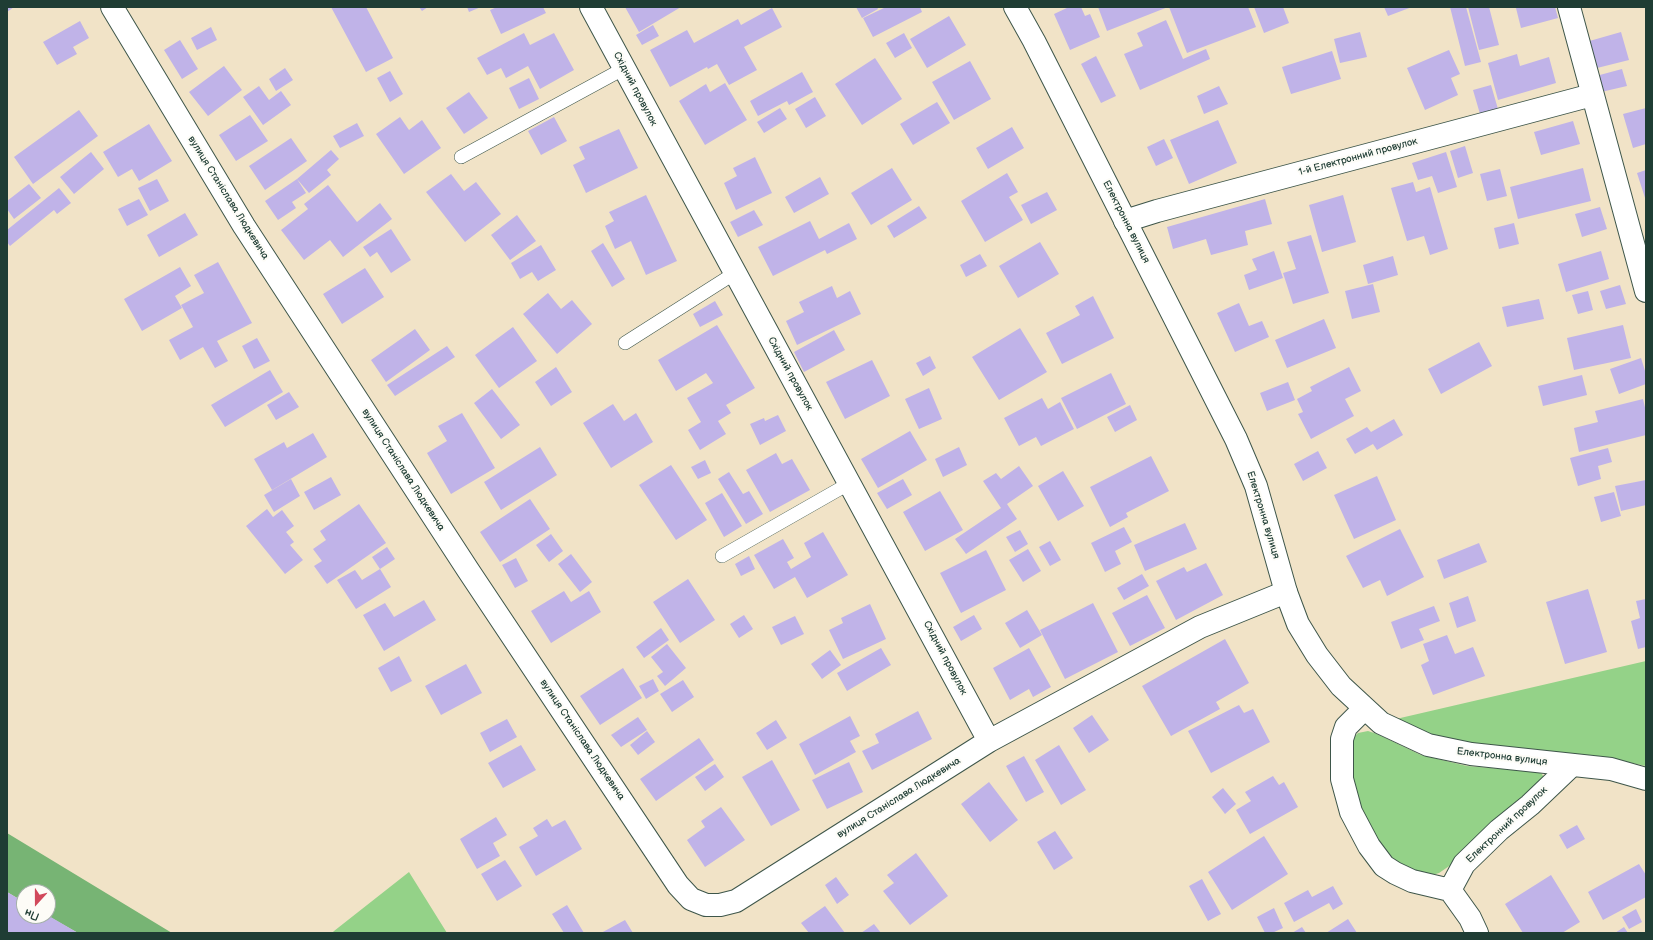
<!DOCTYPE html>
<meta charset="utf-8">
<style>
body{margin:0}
#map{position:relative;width:1653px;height:940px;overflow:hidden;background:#f1e3c7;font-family:"Balsamiq Sans",sans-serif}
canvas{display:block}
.frame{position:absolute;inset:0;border:8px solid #1f3d34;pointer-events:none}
.north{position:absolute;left:16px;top:884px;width:40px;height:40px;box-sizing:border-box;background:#fdfcf7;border:1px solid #a4b0a9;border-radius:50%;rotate:201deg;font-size:11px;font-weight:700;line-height:16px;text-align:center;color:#1f3d34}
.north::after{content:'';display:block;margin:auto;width:14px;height:18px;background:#d1495b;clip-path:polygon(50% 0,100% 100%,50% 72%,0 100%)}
</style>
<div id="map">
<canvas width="1653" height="940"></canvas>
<div class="frame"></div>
<div class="north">Пн</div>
</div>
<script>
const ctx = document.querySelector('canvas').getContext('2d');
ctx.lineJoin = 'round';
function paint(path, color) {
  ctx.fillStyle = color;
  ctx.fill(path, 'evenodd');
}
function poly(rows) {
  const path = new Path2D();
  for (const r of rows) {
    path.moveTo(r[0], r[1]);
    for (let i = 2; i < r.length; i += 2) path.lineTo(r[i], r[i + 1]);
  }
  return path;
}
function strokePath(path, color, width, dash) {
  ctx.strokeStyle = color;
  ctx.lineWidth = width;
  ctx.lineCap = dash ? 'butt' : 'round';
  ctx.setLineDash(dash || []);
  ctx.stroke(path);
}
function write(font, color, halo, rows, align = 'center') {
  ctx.font = font + ' "Balsamiq Sans",sans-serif';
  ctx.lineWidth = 4;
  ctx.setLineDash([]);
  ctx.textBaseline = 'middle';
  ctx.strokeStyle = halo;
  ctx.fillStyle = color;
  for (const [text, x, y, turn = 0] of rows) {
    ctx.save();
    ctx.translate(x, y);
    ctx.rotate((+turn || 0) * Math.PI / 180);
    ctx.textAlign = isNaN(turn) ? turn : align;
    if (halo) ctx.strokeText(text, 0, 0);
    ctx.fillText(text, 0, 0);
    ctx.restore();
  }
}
paint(poly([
 [1646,661,1646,766,1618,760,1473,744,1432,736,1396,719],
 [1368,731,1377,734,1421,755,1467,766,1538,772,1542,774,1544,778,1464,856,1439,873,1429,876,1389,860,1359,809,1350,779,1350,741,1358,733],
 [409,872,447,933,332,933,334,931]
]), '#94d288');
paint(poly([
 [7,833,172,933,78,933,48,916,48,892,24,892,24,902,7,892]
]), '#77b474');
paint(poly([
 [7,7,14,7,7,12],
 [331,7,366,7,393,58,366,72],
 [419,7,428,7,422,11],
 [467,7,481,7,469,12],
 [497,7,543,7,546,13,501,34,490,10],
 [625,7,681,7,639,32],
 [856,7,877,7,878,9,862,18],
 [886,7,920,7,922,12,873,37,863,18],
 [1069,7,1081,7,1085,16,1090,14,1100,37,1070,50,1054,14],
 [1098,7,1168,7,1107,31],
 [1169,7,1248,7,1256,27,1187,53],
 [1254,7,1283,7,1289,23,1264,33],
 [1384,7,1412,7,1388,16],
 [1450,7,1466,7,1481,62,1465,66],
 [1468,7,1489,7,1499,45,1479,50],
 [1555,7,1558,18,1521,28,1516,8],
 [772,8,782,27,744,47,757,70,729,85,717,64,708,69,707,67,670,87,650,50,687,30,694,43,738,19,741,25],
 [949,16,966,45,927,68,910,39],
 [1166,20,1183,59,1206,49,1210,59,1140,90,1124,54,1143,46,1137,33],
 [80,21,89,38,73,47,77,54,57,65,43,42],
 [653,25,659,36,642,45,636,35],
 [211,27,217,40,197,50,191,38],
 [1360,32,1367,57,1340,63,1334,39],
 [1621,32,1629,60,1593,69,1586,42],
 [524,33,530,45,554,33,574,70,540,89,528,66,506,78,501,68,487,75,477,58],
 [904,33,912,48,895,58,886,43],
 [180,40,198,69,182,79,164,50],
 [1449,50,1460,74,1451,78,1458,95,1425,110,1407,68],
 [1332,51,1341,79,1291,94,1282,67],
 [1517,54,1520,66,1549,57,1556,83,1498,100,1488,63],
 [1096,56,1116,96,1101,103,1081,64],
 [875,58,902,99,862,125,835,84],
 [970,61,991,99,954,120,932,82],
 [224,66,242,90,208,116,189,92],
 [285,68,293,80,276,91,269,79],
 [1622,69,1627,86,1601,92,1596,76],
 [390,71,403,94,390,102,377,78],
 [802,72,813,92,789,105,787,101,758,116,750,101],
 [529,78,539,99,519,109,509,88],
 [725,83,747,120,705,145,679,101,706,84,710,92],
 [1491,85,1498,109,1480,114,1473,90],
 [259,86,269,100,281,91,291,105,263,125,243,97],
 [1219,86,1228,104,1204,114,1197,96],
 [469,92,488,118,464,134,446,108],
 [815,97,826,116,806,128,795,109],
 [937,102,950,123,913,145,900,124],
 [780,108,787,119,764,133,757,122],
 [1646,108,1646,144,1633,148,1623,114],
 [79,110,98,136,33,184,14,157],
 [250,115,268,141,236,161,219,135],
 [400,117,409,130,422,120,441,148,404,174,376,134],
 [554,117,567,141,541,155,528,131],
 [1218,120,1237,163,1189,184,1170,140],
 [1573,121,1580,144,1541,155,1534,132],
 [357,123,364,136,340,148,333,136],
 [149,124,172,161,139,181,132,169,118,177,103,152],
 [1012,127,1024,148,988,169,976,148],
 [619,129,638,168,586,193,573,165,585,159,579,147],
 [291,138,307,161,265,190,249,166],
 [1164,139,1173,158,1156,166,1147,147],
 [1465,146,1473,173,1458,178,1450,151],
 [331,150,339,159,327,170,331,175,309,193,297,179],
 [91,152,104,169,74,194,60,177],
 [1446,152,1457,187,1438,193,1432,176,1418,180,1412,163],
 [755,157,772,193,736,210,724,183,737,176,733,168],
 [892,168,912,200,871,225,851,193],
 [1583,168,1591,201,1518,219,1510,187],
 [1500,169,1507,196,1487,201,1480,174],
 [1646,170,1646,201,1637,173],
 [1007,173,1018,192,1009,197,1023,220,985,242,961,201],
 [451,174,464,191,476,182,501,214,465,242,426,192],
 [820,177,829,194,794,213,785,197],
 [157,179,169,201,150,211,138,188],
 [297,179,306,193,292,202,296,208,278,220,265,201],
 [1413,182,1416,192,1430,187,1448,249,1430,255,1424,236,1407,241,1391,188],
 [29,184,41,198,14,219,7,209,7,201],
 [328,185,357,222,380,203,392,219,343,257,330,240,304,260,281,230,308,209,304,204],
 [59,188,71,203,57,214,54,210,10,246,7,242,7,230],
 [1047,192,1057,210,1031,224,1021,205],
 [646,195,677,261,646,275,631,241,615,249,605,226,614,221,609,212],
 [1343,195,1356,242,1322,252,1309,205],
 [139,199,148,215,127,226,118,209],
 [1265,199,1272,224,1245,231,1248,245,1211,255,1206,239,1173,249,1167,227],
 [919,206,927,218,894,238,887,226],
 [1600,207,1607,229,1582,237,1575,214],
 [754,210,763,225,738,237,730,222],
 [185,213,198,235,159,257,147,235],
 [517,215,536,241,510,260,491,235],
 [810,221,819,239,849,223,857,239,827,254,825,250,773,276,758,247],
 [1514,223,1519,244,1499,249,1494,228],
 [391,229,411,260,391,273,377,252,370,257,363,247],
 [1311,235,1329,293,1293,304,1283,273,1296,269,1287,242],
 [1040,242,1059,274,1018,298,999,266],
 [603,243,625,279,612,287,591,251],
 [541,245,556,270,538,281,532,272,520,279,511,263],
 [1274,251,1283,278,1249,290,1244,275,1257,270,1252,259],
 [1601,251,1609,279,1566,292,1558,264],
 [980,254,987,266,966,277,960,265],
 [1393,256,1398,275,1368,284,1363,265],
 [218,262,252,323,217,341,228,361,215,368,203,347,180,360,169,340,193,327,181,305,204,293,194,275],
 [180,267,191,286,175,296,182,308,142,331,124,299],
 [365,268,384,297,342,324,323,294],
 [1373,284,1380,312,1352,319,1345,291],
 [1620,285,1626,304,1606,309,1600,291],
 [832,286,837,298,850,291,861,314,797,345,786,321,804,312,799,302],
 [1588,291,1593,310,1578,314,1572,295],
 [548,293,561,309,572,300,592,324,557,354,523,314],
 [1093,296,1114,338,1062,364,1046,333,1080,315,1075,306],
 [1539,299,1544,319,1507,327,1502,307],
 [715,301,723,315,700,327,693,314],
 [1239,303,1249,326,1262,321,1269,337,1235,352,1217,313],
 [1324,319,1336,348,1287,368,1275,340],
 [717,325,755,388,726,405,731,413,718,421,726,434,700,450,688,430,701,422,687,398,713,383,706,373,676,391,658,360],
 [1623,325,1631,358,1574,370,1567,338],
 [513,327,537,361,499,388,475,355],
 [1020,328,1047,372,999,400,972,357],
 [415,329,430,350,386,382,371,360],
 [834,330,845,350,804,372,794,352],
 [257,338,270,361,254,369,242,346],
 [1479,342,1492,366,1441,394,1428,369],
 [447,346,455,357,395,396,387,385],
 [930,356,936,368,923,376,916,363],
 [1641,358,1646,374,1646,384,1619,394,1610,369],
 [872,360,890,396,845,419,826,382],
 [556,367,572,392,551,406,535,382],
 [1349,367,1361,391,1345,399,1354,416,1311,439,1298,414,1303,412,1297,399,1312,391,1310,387],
 [270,370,283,392,225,427,211,405],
 [1111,373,1126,404,1077,429,1061,398],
 [1582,375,1587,395,1543,406,1538,386],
 [1288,382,1295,400,1267,411,1260,393],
 [929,388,942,419,919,429,905,399],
 [492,389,520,425,501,439,474,403],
 [289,392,299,407,276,420,267,405],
 [1042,398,1048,409,1060,402,1074,429,1041,446,1036,437,1019,446,1004,418],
 [1643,399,1646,412,1646,435,1579,452,1574,428,1598,422,1595,411],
 [613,404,624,421,636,413,653,442,611,468,583,423],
 [1130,405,1137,420,1115,432,1107,417],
 [462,413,495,468,451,494,427,453,447,441,438,426],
 [778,415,786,431,760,445,750,424,764,418,765,421],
 [1394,419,1403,435,1377,450,1373,444,1355,454,1346,439,1367,427,1371,432],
 [910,431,927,460,878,488,861,459],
 [313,433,327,457,272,490,254,459,284,442,287,448],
 [540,447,557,475,501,510,484,482],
 [959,447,967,465,943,477,935,459],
 [1608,448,1612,462,1598,466,1601,479,1578,486,1570,458],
 [1318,451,1327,468,1303,481,1294,464],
 [776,453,782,464,792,459,810,490,770,512,746,470],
 [1151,456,1169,491,1126,513,1128,517,1110,527,1090,487],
 [705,460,711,473,698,479,691,467],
 [671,465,707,520,676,540,639,485],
 [1019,466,1033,486,1007,504,1017,519,966,554,955,539,1001,508,983,481,996,473,1001,479],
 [1063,471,1084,506,1058,521,1038,486],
 [729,472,743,494,749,491,763,514,746,524,718,479],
 [1377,476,1396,520,1354,539,1334,495],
 [331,477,341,495,314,510,304,492],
 [291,479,300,496,274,512,264,495],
 [903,479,912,495,887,509,877,493],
 [1646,480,1646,505,1621,511,1615,486],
 [940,491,963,530,925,551,903,512],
 [1614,492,1621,516,1601,522,1594,497],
 [722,493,742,526,724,537,705,503],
 [530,499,550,529,500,562,480,532],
 [359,504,386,543,327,584,314,566,322,561,313,549,326,540,320,531],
 [267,509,273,517,282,510,294,526,286,532,294,542,290,545,303,560,285,574,246,526],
 [1185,523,1197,549,1145,571,1134,545],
 [1124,527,1132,542,1115,551,1121,564,1105,572,1091,543],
 [1400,529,1424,577,1387,596,1380,580,1363,588,1346,556],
 [1020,530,1028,544,1015,552,1006,537],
 [823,532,848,575,807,598,795,577,774,589,754,555,783,539,794,558,787,562,791,569,811,557,804,543],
 [551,534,563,551,549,562,536,545],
 [1050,541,1061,560,1050,566,1039,547],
 [1479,543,1487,562,1444,579,1437,560],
 [387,547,395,559,380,569,372,557],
 [1028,549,1041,571,1023,582,1009,560],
 [986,550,1006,590,961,613,940,573],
 [571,554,592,582,580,592,558,564],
 [749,556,755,569,741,576,735,564],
 [516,558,528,581,515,588,502,565],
 [1206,563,1223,595,1176,620,1156,581,1184,567,1187,572],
 [380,569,391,587,356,609,337,580,355,570,362,580],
 [1142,574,1149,586,1124,600,1117,588],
 [688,579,715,620,680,643,653,602],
 [1588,589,1607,652,1565,664,1546,602],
 [564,591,571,602,589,591,601,612,551,643,531,611],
 [1147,595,1165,628,1130,646,1112,613],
 [1468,596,1476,621,1457,628,1449,603],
 [1646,599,1646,647,1638,649,1631,621,1640,618,1636,601],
 [424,600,436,620,384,651,363,615,385,603,394,617],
 [1093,603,1118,652,1065,679,1040,630],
 [870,604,886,639,843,659,829,630,843,623,841,618],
 [1434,606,1440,621,1419,629,1424,640,1401,649,1391,622],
 [1027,610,1042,635,1020,648,1005,623],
 [744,615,753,629,739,638,730,624],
 [974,615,982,629,961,641,953,627],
 [795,616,804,634,781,645,772,627],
 [661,628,669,640,644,658,636,647],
 [1447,635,1455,654,1473,647,1485,676,1433,695,1421,665,1429,661,1423,644],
 [1225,639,1249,683,1216,702,1220,709,1171,736,1142,686],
 [667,644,686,668,665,686,657,676,663,672,651,657],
 [881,648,891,665,847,691,837,673],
 [1029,648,1051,687,1033,697,1029,689,1010,700,993,668],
 [830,650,841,665,822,679,811,664],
 [399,656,412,681,391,692,378,668],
 [466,664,482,693,441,715,425,686],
 [623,668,642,698,600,725,580,696],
 [653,679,659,691,646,699,639,686],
 [683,680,694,697,672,712,660,694],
 [1239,705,1244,713,1253,709,1270,742,1211,773,1188,731],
 [918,711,932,739,872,770,862,751,879,743,875,734],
 [1092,715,1109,740,1089,753,1073,728],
 [850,716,860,736,850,741,856,752,815,775,799,744],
 [638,717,647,730,621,747,611,735],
 [507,719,517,737,490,752,480,733],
 [776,720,787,738,767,750,756,733],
 [647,731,655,742,638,755,630,745],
 [699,738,714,760,656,801,640,779],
 [521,745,536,770,503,788,488,763],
 [1059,745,1086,790,1061,805,1035,760],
 [1024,756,1044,792,1026,802,1006,766],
 [772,760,800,810,771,826,742,777],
 [849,762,863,792,827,809,812,780],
 [715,764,724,777,705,791,695,777],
 [1273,776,1279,785,1284,782,1298,807,1250,834,1236,810,1251,801,1245,792],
 [989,782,1018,820,990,842,961,804],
 [1223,788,1236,804,1225,814,1212,797],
 [721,807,745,840,705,867,687,840,705,827,701,821],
 [496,817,507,835,493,843,500,856,477,869,460,839],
 [547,819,552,827,565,820,582,849,536,876,519,847,538,836,533,828],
 [1577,825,1585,839,1567,849,1559,835],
 [1055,831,1073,858,1054,870,1037,842],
 [1264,836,1288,874,1232,910,1208,872],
 [916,853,948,896,910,925,883,891,894,883,887,875],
 [505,860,522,886,497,901,481,874],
 [1639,864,1646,875,1646,897,1603,920,1588,892],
 [1551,875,1580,922,1562,933,1523,933,1505,904],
 [836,877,849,895,837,904,825,885],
 [1202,879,1221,914,1208,921,1189,886],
 [1333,886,1343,904,1333,910,1329,903,1294,922,1284,903,1308,890,1312,897],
 [7,892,24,902,24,916,49,916,78,933,7,933],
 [567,905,584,933,564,933,552,914],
 [825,906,845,933,809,933,801,923],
 [1274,908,1283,928,1272,933,1265,933,1257,917],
 [1636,909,1642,922,1629,929,1622,917],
 [1348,919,1357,933,1326,933],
 [625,920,633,933,601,933],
 [874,924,881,933,861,933],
 [1302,927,1306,933,1292,933],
 [1624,927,1628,933,1615,933]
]), '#c0b3e8');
const service = poly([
 [461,157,623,69],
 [625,343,735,273],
 [722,556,850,483]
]);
const minor = poly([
 [112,7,244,226,468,570,678,885,691,899,706,905,720,905,736,901,989,741,1200,627,1286,592],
 [591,7,989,741],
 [1569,7,1646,291],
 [1125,221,1157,211,1592,95],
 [1364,709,1346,727,1342,739,1342,779,1351,812,1369,846,1384,866,1395,873,1412,881,1450,890,1470,918,1477,933],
 [1450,890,1464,864,1499,830,1530,805,1572,765]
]);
const tertiary = poly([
 [1015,7,1034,41,1236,439,1256,486,1286,592,1298,624,1317,655,1341,686,1381,723,1428,745,1471,754,1611,769,1646,779]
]);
strokePath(service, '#3e564a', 14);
strokePath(minor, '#3e564a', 24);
strokePath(tertiary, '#3e564a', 24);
strokePath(service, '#fff', 13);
strokePath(minor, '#fff', 22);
strokePath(tertiary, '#fff', 22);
write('10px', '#1f3d34', '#fdfcf7', [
 ["Східний провулок",635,89,62],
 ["1-й Електронний провулок",1358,157,-15],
 ["вулиця Станіслава Людкевича",228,198,58],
 ["Електронна вулиця",1126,222,63],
 ["Східний провулок",790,374,61],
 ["вулиця Станіслава Людкевича",403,470,57],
 ["Електронна вулиця",1263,515,73],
 ["Східний провулок",945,658,62],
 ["вулиця Станіслава Людкевича",582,740,56],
 ["Електронна вулиця",1502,757,7],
 ["вулиця Станіслава Людкевича",899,798,-32],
 ["Електронний провулок",1507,825,-43]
]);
</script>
